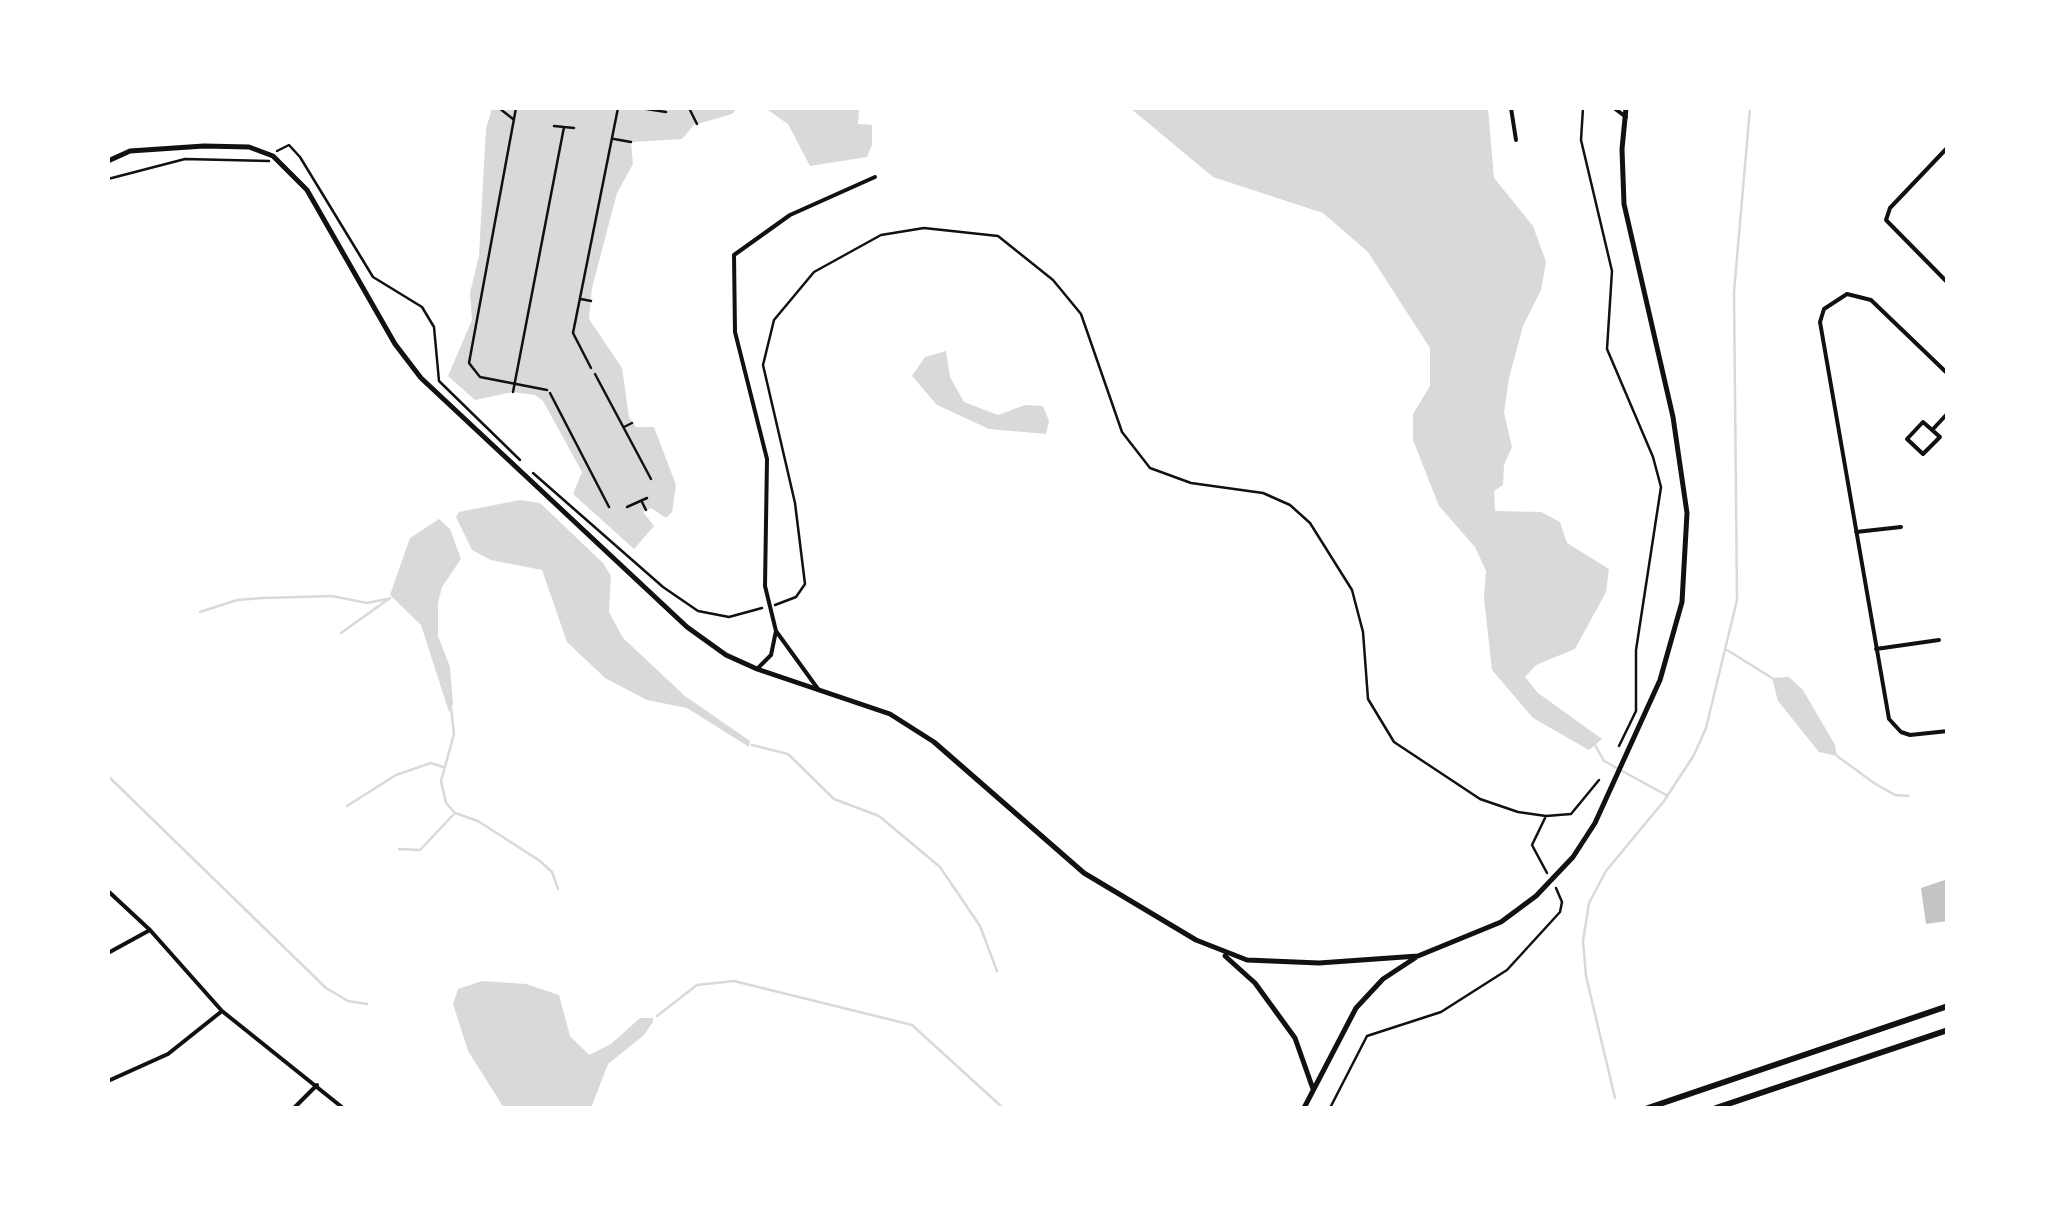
<!DOCTYPE html>
<style>
body{margin:0}
#map{position:relative;width:2055px;height:1216px;overflow:hidden;background:#fff;font-family:Quicksand,sans-serif}
canvas{display:block}
.frame{position:absolute;inset:0;border:110px solid #fff;pointer-events:none}
</style>
<div id="map">
<canvas width="2055" height="1216"></canvas>
<div class="frame"></div>
</div>
<script>
const ctx = document.querySelector('canvas').getContext('2d');
ctx.lineJoin = 'round';
function paint(path, color) {
  ctx.fillStyle = color;
  ctx.fill(path, 'evenodd');
}
function poly(rows) {
  const path = new Path2D();
  for (const r of rows) {
    path.moveTo(r[0], r[1]);
    for (let i = 2; i < r.length; i += 2) path.lineTo(r[i], r[i + 1]);
  }
  return path;
}
function strokePath(path, color, width, dash) {
  ctx.strokeStyle = color;
  ctx.lineWidth = width;
  ctx.lineCap = dash ? 'butt' : 'round';
  ctx.setLineDash(dash || []);
  ctx.stroke(path);
}
paint(poly([
 [492,108,737,108,732,114,694,125,682,139,631,142,633,164,617,193,592,288,589,319,622,368,629,417,636,427,654,427,676,485,672,512,666,518,651,508,643,512,654,526,634,549,573,494,582,472,543,401,535,395,513,392,475,400,448,376,472,320,470,293,479,256,486,129],
 [765,108,859,108,858,124,872,125,872,145,867,157,810,166,788,124],
 [1130,108,1488,108,1494,178,1533,226,1546,262,1541,290,1523,326,1509,378,1504,413,1512,447,1504,465,1503,485,1494,491,1495,511,1541,512,1560,522,1567,543,1609,569,1606,592,1575,649,1536,665,1525,677,1538,693,1602,739,1589,750,1533,718,1492,670,1484,598,1486,571,1475,547,1439,506,1413,440,1413,414,1430,386,1430,348,1368,252,1323,213,1213,177],
 [946,351,950,377,964,402,998,415,1025,405,1043,406,1049,421,1046,434,989,429,937,405,912,376,925,357],
 [520,500,540,503,603,563,611,576,609,612,623,638,685,696,750,741,749,747,687,708,647,700,605,678,567,642,542,570,491,560,472,550,456,517,459,512],
 [439,519,450,529,461,559,442,587,438,603,438,636,450,667,453,704,449,712,421,625,390,595,410,538],
 [1789,677,1803,690,1835,745,1837,756,1819,752,1778,701,1772,678],
 [482,981,526,984,559,995,570,1036,589,1055,611,1044,640,1018,653,1018,653,1022,644,1035,608,1064,591,1108,504,1108,468,1051,453,1004,458,989]
]), '#d9d9d9');
strokePath(poly([
 [200,612,237,600,263,598,332,596,367,603,387,599],
 [341,633,390,598],
 [1727,650,1772,678],
 [451,708,454,734,441,781,446,803,455,813,478,821,540,861,552,872,558,889],
 [752,745,788,754,834,799,879,816,940,867,980,926,997,971],
 [1595,745,1604,761,1666,795],
 [1837,756,1874,783,1895,795,1909,796],
 [108,776,326,988,348,1001,367,1004],
 [347,806,396,775,431,763,443,767],
 [399,849,420,850,455,813],
 [657,1016,697,985,734,981,912,1025,1003,1108],
 [1615,1098,1586,976,1583,941,1589,903,1606,871,1664,801,1694,755,1706,728,1737,600,1734,292,1750,108]
]), '#d9d9d9', 2.5);
paint(poly([
 [1948,879,1948,921,1926,924,1921,888]
]), '#c4c4c4');
strokePath(poly([
 [499,108,513,119],
 [516,108,469,363,480,377,547,390],
 [640,108,666,112],
 [689,108,697,124],
 [1583,108,1581,140,1612,271,1607,349,1653,457,1661,487,1636,650,1636,711,1619,746],
 [554,126,574,128],
 [614,139,631,142],
 [277,151,289,145,300,157,373,277,422,307,434,327,439,381,520,460],
 [108,179,185,159,269,161],
 [581,299,591,301],
 [591,368,573,333,618,108],
 [595,374,651,479],
 [513,392,564,127],
 [550,393,609,507],
 [624,427,632,423],
 [533,473,663,587,698,611,729,617,762,608],
 [642,502,646,510],
 [627,507,647,498],
 [775,605,796,597,805,584,795,503,763,365,774,320,814,272,881,235,924,228,998,236,1053,280,1081,314,1122,432,1150,468,1191,483,1263,493,1290,505,1310,523,1352,590,1363,632,1368,699,1394,742,1480,799,1518,812,1546,816,1571,814,1599,780],
 [1545,818,1532,845,1547,873],
 [1330,1108,1367,1036,1441,1012,1507,970,1560,912,1562,902,1556,888]
]), '#111', 2.5);
strokePath(poly([
 [1511,108,1516,140],
 [1614,108,1626,117],
 [1948,147,1890,208,1886,220,1948,283],
 [1948,374,1871,300,1847,294,1824,309,1820,322,1889,719,1901,732,1910,735,1948,731],
 [1923,422,1940,437,1923,454,1907,439,1923,422],
 [1934,428,1948,413],
 [1856,532,1901,527],
 [1876,649,1939,640],
 [757,669,771,655,776,631],
 [818,689,776,631,765,586,767,459,735,332,734,255,790,215,875,177],
 [108,891,150,930,222,1011,343,1108],
 [108,953,150,930],
 [108,1081,168,1054,222,1011],
 [294,1108,317,1085]
]), '#111', 4);
strokePath(poly([
 [108,161,130,151,204,146,249,147,273,156,307,190,395,344,421,378,687,627,726,655,757,669,890,714,934,742,1084,873,1196,940,1247,960,1319,963,1418,956,1501,922,1536,896,1573,857,1595,823,1660,680,1682,602,1687,513,1673,417,1624,204,1622,149,1626,108],
 [1225,956,1255,983,1295,1038,1313,1089],
 [1304,1108,1356,1008,1383,979,1415,958]
]), '#111', 5);
strokePath(poly([
 [1648,1108,1948,1006],
 [1716,1108,1948,1030]
]), '#111', 6);
</script>
